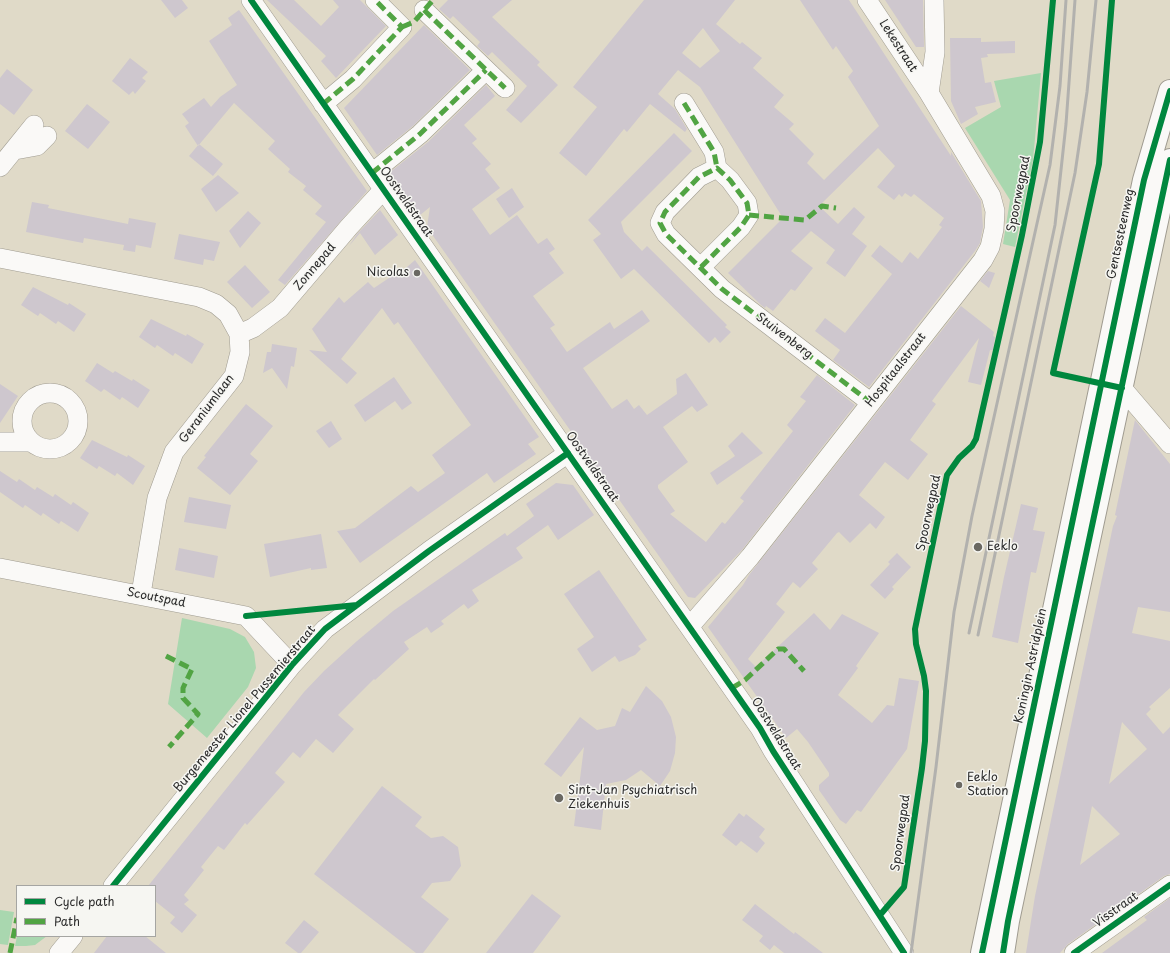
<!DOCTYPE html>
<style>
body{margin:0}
#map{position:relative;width:1170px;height:953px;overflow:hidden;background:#e0dac8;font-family:"Playpen Sans",sans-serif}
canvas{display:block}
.legend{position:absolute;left:16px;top:885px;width:140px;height:52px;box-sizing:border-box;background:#f6f6f2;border:1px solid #a5a5a2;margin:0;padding:5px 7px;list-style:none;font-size:12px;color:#2b2b2b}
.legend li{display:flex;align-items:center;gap:8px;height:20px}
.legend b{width:20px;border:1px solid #a5a5a2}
</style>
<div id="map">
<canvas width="1170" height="953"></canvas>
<ul class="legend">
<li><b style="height:5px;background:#00873e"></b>Cycle path</li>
<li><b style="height:5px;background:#51a443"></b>Path</li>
</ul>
</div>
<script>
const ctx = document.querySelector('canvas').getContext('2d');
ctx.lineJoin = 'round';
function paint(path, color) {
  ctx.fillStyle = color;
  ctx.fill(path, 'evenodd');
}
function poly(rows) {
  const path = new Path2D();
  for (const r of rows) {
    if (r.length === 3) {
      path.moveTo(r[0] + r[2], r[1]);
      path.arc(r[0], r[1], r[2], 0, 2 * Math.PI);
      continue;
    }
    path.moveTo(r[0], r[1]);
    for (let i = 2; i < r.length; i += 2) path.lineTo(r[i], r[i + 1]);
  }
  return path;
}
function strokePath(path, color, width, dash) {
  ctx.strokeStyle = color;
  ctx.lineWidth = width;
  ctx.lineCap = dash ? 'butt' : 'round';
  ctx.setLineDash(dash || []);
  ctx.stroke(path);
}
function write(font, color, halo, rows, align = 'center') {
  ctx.font = font + ' "Playpen Sans",sans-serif';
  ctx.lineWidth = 3;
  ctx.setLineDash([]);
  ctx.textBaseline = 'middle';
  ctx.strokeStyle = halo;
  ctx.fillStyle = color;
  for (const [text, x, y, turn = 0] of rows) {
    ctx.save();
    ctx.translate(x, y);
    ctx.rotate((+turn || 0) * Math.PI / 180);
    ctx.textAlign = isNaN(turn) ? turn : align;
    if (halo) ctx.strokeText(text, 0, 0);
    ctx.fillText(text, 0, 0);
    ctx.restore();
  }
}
paint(poly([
 [1041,73,1033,160,1015,247,1003,244,1010,200,965,128,1001,107,994,81],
 [182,618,230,629,245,637,254,652,256,668,248,687,207,738,168,704],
 [0,910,14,912,8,945,0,944],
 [17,936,47,936,35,945,26,946,15,946]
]), '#a9d7af');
paint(poly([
 [161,0,182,0,188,8,175,18],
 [267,0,294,0,321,26,339,7,333,0,360,0,386,26,336,78,321,61,326,56],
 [448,0,512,0,492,17,540,62,537,65,558,85,521,123,506,110,527,86,492,52,488,56,477,46,480,42,453,16,450,19,439,9],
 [644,0,735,0,716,24,740,44,742,42,762,58,753,68,784,95,774,107,794,124,789,129,814,154,807,163,824,180,879,126,848,77,853,71,836,46,833,50,800,0,849,0,951,156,951,152,981,201,983,227,980,243,975,251,869,387,833,360,840,350,815,331,825,318,845,333,892,274,871,256,880,245,902,263,910,252,918,259,942,227,939,225,944,218,914,194,911,197,905,193,902,197,899,194,894,200,877,187,895,166,878,148,819,206,838,224,854,207,865,217,852,234,867,246,845,277,826,263,835,250,811,231,791,251,813,268,795,291,791,289,773,311,766,306,765,308,761,305,728,273,783,218,700,87,678,70,658,94,675,109,687,129,685,132,650,104,627,132,624,129,586,176,559,153,597,107,573,87],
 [703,28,720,51,700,68,682,53],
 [885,0,923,0,924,47,916,47],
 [239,10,367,191,285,285,278,280,326,222,315,214,322,206,303,190,306,186,288,172,290,169,268,149,275,141,234,103,198,146,185,126,189,123,182,114,204,98,211,107,220,97,237,85,209,41,232,25,228,18],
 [424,25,470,70,413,126,377,155,344,108],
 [950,38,981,38,981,42,1015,41,1015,53,987,54,988,57,981,58,985,83,991,82,996,102,975,107,978,114,961,124,951,101],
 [130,58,148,72,142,78,146,81,135,94,133,91,129,95,112,81],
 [7,69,33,90,14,115,0,104,0,78],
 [486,85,495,96,464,125,477,139,472,143,491,164,485,169,500,188,472,209,490,235,517,215,538,244,547,238,555,249,549,253,564,273,533,296,555,325,550,328,567,352,610,322,614,329,642,310,650,321,583,368,612,409,627,399,634,409,639,405,647,415,677,394,676,379,686,373,708,405,697,412,692,406,663,427,688,462,658,485,658,488,675,511,670,514,706,542,722,522,725,524,744,501,740,498,793,431,787,425,806,401,800,397,817,375,855,405,742,550,695,598,688,597,685,593,431,233,427,227,430,207,419,216,389,173,428,142],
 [87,104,110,122,88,149,65,131],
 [674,133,692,151,621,222,624,232,642,251,647,246,727,325,725,327,731,332,720,343,715,337,709,343,634,269,621,279,593,240,601,234,588,220],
 [199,144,223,164,213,176,189,156],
 [218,175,239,193,216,212,201,189],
 [512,188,524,207,509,218,496,199],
 [32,202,49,205,48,208,128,224,129,218,156,223,151,248,136,245,135,252,123,250,124,245,84,238,83,243,26,232],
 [380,210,398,235,375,255,360,233,349,246,357,234],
 [248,211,261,223,240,248,229,231],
 [179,234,220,242,214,261,204,259,203,265,174,259],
 [415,260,539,437,528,444,536,454,494,483,487,473,360,563,337,531,355,528,411,486,418,492,445,473,432,455,471,425,398,322,394,325,382,308,341,359,357,373,347,384,309,350,327,352,312,329,339,297,344,303,368,282,374,288,398,272,399,274],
 [245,265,270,292,252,308,227,282],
 [988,271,995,273,989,288,980,281],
 [33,287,68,305,69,303,86,314,74,332,58,321,56,324,40,313,38,316,21,305],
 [961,306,994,332,993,336,995,337,993,350,990,350,981,385,968,382,979,338,932,401,936,404,910,440,928,454,908,480,885,462,859,495,885,517,876,529,870,523,850,543,839,532,837,533,812,563,818,569,800,588,793,582,776,604,785,612,748,659,756,667,814,613,830,630,842,614,879,633,856,666,858,668,838,695,872,723,887,705,894,706,899,678,919,681,907,749,861,812,857,810,846,824,840,820,819,790,819,785,829,776,829,773,808,742,797,729,786,738,708,627,743,585,749,575],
 [151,319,186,336,187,334,204,344,192,364,175,353,173,356,157,345,155,348,139,337],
 [272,344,297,348,294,367,291,366,287,389,272,368,263,373,267,352,271,352],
 [97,363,113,373,115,371,132,381,133,379,150,390,138,408,122,397,120,400,104,389,101,392,85,381],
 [394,377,412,403,402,410,395,401,365,422,354,405],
 [0,384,18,396,0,423],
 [246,404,273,426,250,454,258,461,230,495,197,468,206,457,204,456],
 [1135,420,1170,464,1170,612,1138,607,1132,633,1170,641,1170,688,1149,707,1151,709,1146,714,1163,734,1170,727,1170,874,1164,876,1068,944,1060,953,1026,953,1035,896,1113,526,1117,516,1115,515],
 [1122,722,1147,749,1109,784],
 [1092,806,1120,834,1080,865],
 [331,421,342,439,329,448,316,431],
 [742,432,763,453,717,485,710,473,735,456,728,446],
 [92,440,127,457,128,455,145,466,133,485,117,473,115,476,99,466,97,469,80,458],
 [0,471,17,482,19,479,35,490,37,487,53,497,55,494,71,505,73,502,89,513,78,532,61,521,59,524,43,513,41,516,25,505,23,508,0,492],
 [556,483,573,485,594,515,558,540,548,525,516,548,523,558,472,590,479,601,468,609,464,604,441,621,444,624,431,633,427,627,404,642,409,649,375,680,374,679,338,715,354,729,333,753,316,739,300,758,293,752,275,773,285,782,247,825,245,823,224,850,218,846,201,867,204,870,184,895,189,900,184,904,197,915,182,933,170,923,175,917,155,901,155,886,148,886,304,692,324,671,357,641,393,611,505,533,507,536,534,516,526,504],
 [189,497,231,505,226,529,184,522],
 [1021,504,1038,508,1033,530,1045,532,1036,573,1031,572,1018,643,992,637,1004,577],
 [321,534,327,568,311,570,311,568,270,577,264,544],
 [179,548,218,556,214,578,175,570],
 [897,553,911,567,892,587,894,589,885,599,870,585,890,564,888,562],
 [599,570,647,640,638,646,641,649,635,655,619,662,615,656,592,672,577,649,594,637,564,594],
 [646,686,662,701,671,717,676,737,675,753,670,771,660,786,641,770,626,780,606,784,601,830,574,826,584,747,561,777,544,764,580,717,597,730,615,726,622,708,630,712],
 [382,786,422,817,415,826,431,838,443,836,458,847,461,866,450,881,432,883,421,897,449,919,423,953,416,953,314,874],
 [739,813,744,817,746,814,765,829,759,837,765,843,757,853,741,841,736,846,722,835],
 [532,894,561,916,533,953,486,953],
 [1170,898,1170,953,1102,953,1147,920,1144,917],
 [755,904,794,934,795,932,823,953,784,953,774,945,770,950,759,941,763,936,742,920],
 [304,920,319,932,301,953,298,953,285,943],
 [107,936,145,936,166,953,94,953]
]), '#cec7ce');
const minor = poly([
 [251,0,760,728,773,751,904,953],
 [424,10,505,88],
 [929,93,935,52,934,0],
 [684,103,714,152,717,168],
 [323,104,353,79,402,27,375,0],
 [15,150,37,146,47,136],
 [0,167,34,125],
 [372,173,420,134,486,70],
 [0,258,199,297,216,304,228,314,239,334,240,352,234,376,174,452,157,498,141,594],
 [701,267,741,227,749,215,747,203,730,180,717,168,699,177,665,212,660,223,666,234,722,289,870,402],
 [239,334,253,328,280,308,349,227,384,189],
 [1110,385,1122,388,1170,444],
 [50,421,28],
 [0,442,31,442],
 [0,568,246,616,292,665],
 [690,626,750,557,983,260,990,247,994,229,995,211,991,196,929,93,867,0],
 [113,886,292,665,325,629,429,551,568,453],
 [59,953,73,936],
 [1074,953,1170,885]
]);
const major = poly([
 [982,953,1144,180,1170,91],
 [1003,953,1008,921,1021,859,1170,160]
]);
strokePath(minor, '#9f9b90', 20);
strokePath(major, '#9f9b90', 24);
strokePath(minor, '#faf9f7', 19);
strokePath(major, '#faf9f7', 22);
strokePath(poly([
 [969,633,1055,225,1066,124,1075,0],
 [978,635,1075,173,1087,92,1096,0],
 [911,953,936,767,954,612,972,516,1050,165,1060,86,1066,0]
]), '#b2b1ae', 3);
strokePath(poly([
 [424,10,505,88],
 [402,27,414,22,433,0],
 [684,103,714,152,717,168],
 [323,104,353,79,402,27,375,0],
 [372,173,420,134,486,70],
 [749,215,805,220,822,206,836,208],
 [701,267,741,227,749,215,747,203,730,180,717,168,699,177,665,212,660,223,666,234,722,289,870,402],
 [166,656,192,669,183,688,183,698,198,714,169,747],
 [732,688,745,680,778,649,784,649,804,671],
 [10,953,17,918]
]), '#51a443', 5, [10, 5]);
strokePath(poly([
 [251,0,760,728,773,751,904,953],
 [1112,0,1099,164,1053,373,1122,388],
 [246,616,357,605],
 [113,886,292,665,325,629,429,551,568,453],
 [880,915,904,887,922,768,925,741,926,691,924,676,916,644,915,629,947,475,959,458,972,446,976,439,1022,235,1040,142,1053,0],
 [982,953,1144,180,1170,91],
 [1003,953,1008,921,1021,859,1170,160],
 [1074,953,1170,885]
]), '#00873e', 6);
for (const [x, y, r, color] of [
 [417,273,4,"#6a6862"],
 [978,547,5,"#6a6862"],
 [959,785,4,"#6a6862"],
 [559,798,5,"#6a6862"]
]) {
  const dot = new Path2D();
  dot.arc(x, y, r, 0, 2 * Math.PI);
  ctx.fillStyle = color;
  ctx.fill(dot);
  strokePath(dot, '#f6f6f2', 1.5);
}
write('12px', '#2b2b2b', '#f6f6f2', [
 ["Lekestraat",898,46,57],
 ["Spoorwegpad",1019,194,-79],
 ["Oostveldstraat",406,202,55],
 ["Gentsesteenweg",1121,234,-78],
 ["Zonnepad",315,267,-50],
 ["Stuivenberg",784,336,37],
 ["Hospitaalstraat",896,370,-52],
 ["Geraniumlaan",207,409,-53],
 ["Oostveldstraat",592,467,55],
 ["Spoorwegpad",929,513,-78],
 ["Scoutspad",156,598,11],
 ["Koningin Astridplein",1031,666,-78],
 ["Burgemeester Lionel Pussemierstraat",245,709,-50],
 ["Oostveldstraat",776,734,58],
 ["Spoorwegpad",901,833,-82],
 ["Visstraat",1116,910,-35]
]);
write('12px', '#2b2b2b', '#f6f6f2', [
 ["Nicolas",409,273,"right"],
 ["Eeklo",987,547],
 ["Eeklo",967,778],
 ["Station",967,792],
 ["Sint-Jan Psychiatrisch",568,791],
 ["Ziekenhuis",568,805]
], 'left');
</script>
